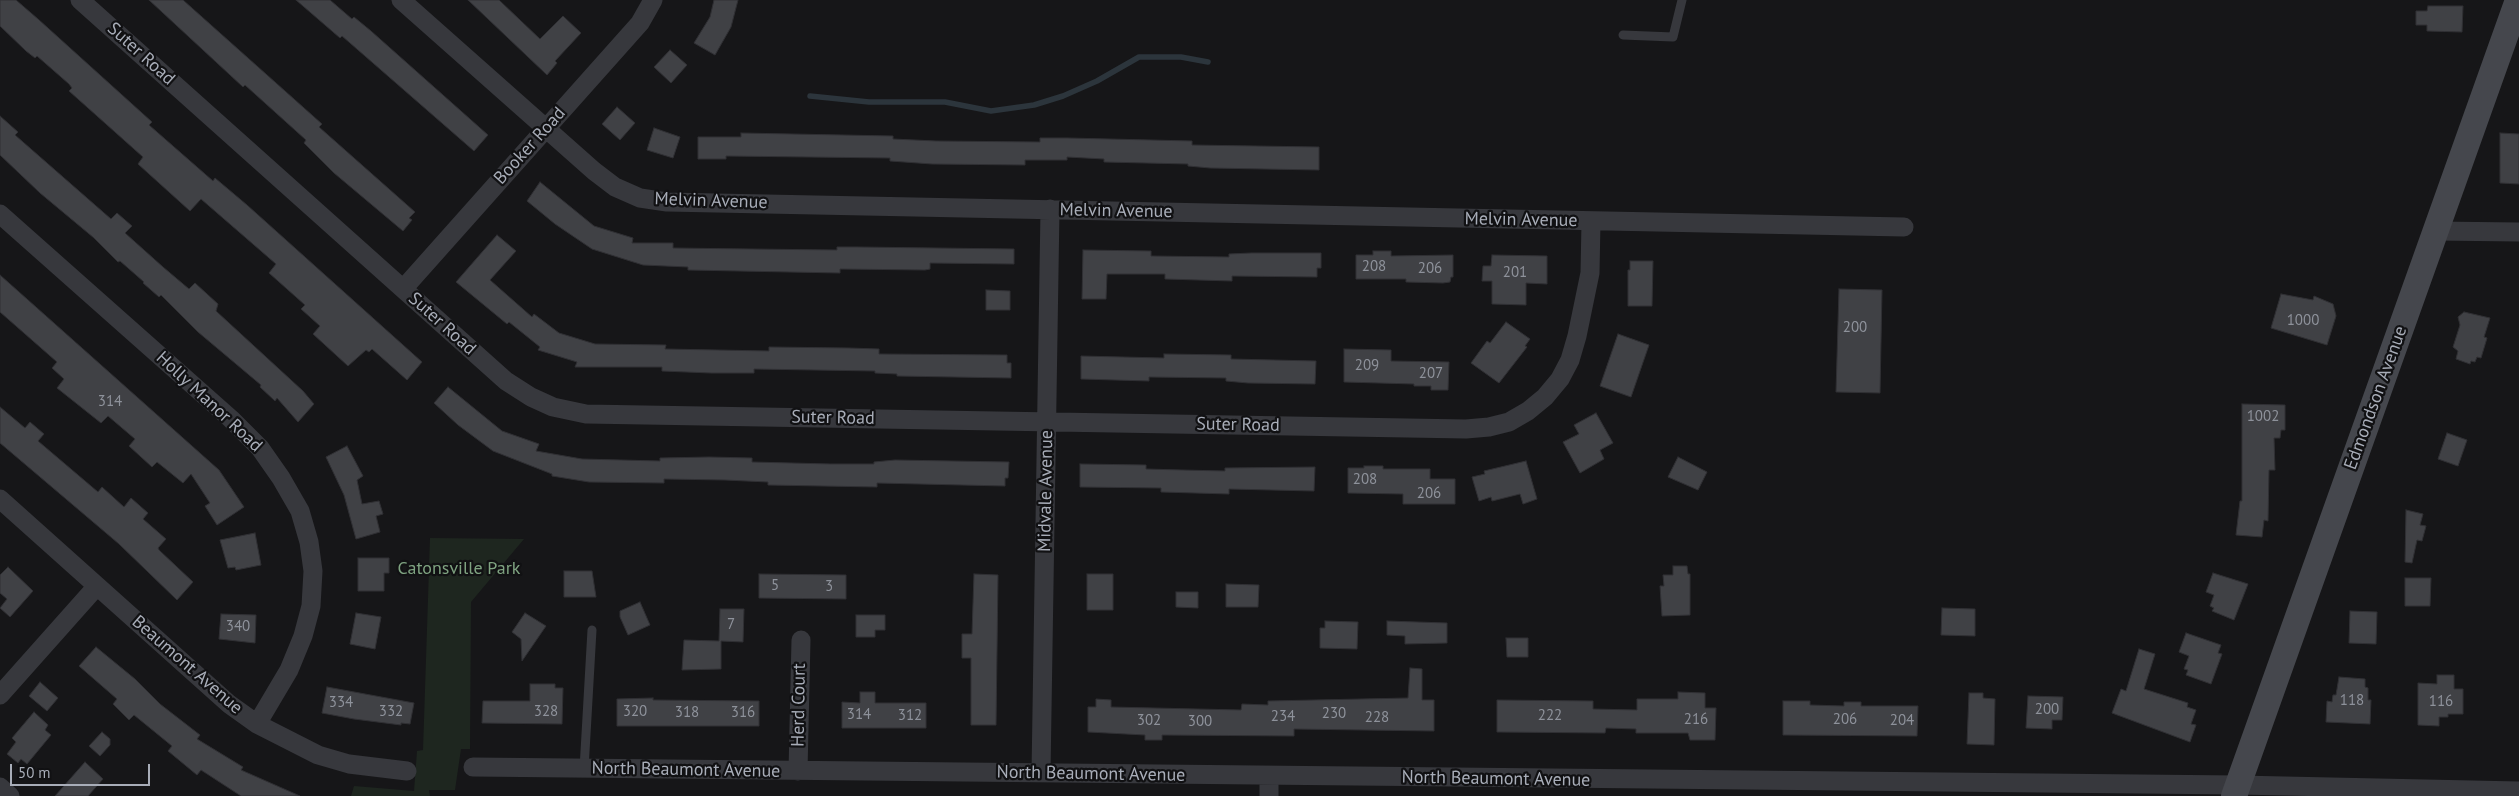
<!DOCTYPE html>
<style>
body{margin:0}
#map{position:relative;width:2519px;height:796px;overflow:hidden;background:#161618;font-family:"PT Sans",sans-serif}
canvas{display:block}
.scale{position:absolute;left:10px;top:764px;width:140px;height:22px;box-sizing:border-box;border:2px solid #a8adb8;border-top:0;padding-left:6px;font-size:15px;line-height:18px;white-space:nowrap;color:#a8adb8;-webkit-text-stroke:4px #111113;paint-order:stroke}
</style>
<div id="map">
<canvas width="2519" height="796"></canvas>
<div class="scale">50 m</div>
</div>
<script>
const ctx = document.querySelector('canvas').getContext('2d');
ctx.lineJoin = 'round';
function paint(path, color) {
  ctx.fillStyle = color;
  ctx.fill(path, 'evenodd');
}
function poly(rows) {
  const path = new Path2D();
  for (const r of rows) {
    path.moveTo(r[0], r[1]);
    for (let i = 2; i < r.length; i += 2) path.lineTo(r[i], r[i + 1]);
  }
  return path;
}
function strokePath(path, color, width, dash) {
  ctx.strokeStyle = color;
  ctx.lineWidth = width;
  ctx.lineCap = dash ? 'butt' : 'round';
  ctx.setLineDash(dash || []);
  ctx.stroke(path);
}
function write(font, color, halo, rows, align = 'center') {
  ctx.font = font + ' "PT Sans",sans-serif';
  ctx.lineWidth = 4.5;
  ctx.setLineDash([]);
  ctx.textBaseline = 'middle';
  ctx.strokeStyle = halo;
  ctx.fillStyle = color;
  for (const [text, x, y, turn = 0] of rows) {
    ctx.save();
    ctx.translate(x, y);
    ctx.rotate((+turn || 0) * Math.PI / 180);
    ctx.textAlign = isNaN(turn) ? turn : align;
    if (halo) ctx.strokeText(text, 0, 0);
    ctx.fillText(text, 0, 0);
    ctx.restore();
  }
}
paint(poly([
 [430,538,524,539,471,602,470,749,461,749,455,790,429,790,430,796,351,796,354,786,414,791,417,751,423,750]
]), '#1e261f');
strokePath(poly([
 [810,96,869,102,945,102,991,111,1034,105,1063,96,1097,81,1139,57,1181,57,1208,62]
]), '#2c353c', 5.5);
const building = poly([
 [0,0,16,0,38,19,152,122,149,125,213,181,215,178,247,205,422,362,407,380,372,349,369,352,366,350,348,366,313,334,320,326,301,309,305,305,269,273,276,264,201,199,190,211,138,164,143,157,69,91,72,88,69,84,37,56,35,58,26,51,0,26,0,0],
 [149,0,183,0,322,124,319,127,415,212,409,218,412,220,403,231,334,173,304,143,306,140,245,85,243,87,149,0],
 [296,0,330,0,352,19,354,17,371,31,488,135,474,151,342,36,340,38,296,0],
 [468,0,499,0,540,39,563,16,581,33,555,61,557,63,547,75,468,0],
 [714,0,738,0,731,27,715,55,694,43,710,17,714,0],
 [2428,6,2463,6,2462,32,2427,31,2427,25,2416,25,2416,11,2427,11,2428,6],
 [670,50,687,65,671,83,654,67,670,50],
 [617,107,635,123,620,140,602,124,617,107],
 [0,116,18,132,15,135,111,219,117,213,132,226,125,233,163,267,189,289,195,283,218,304,216,311,303,391,314,404,298,422,277,398,275,401,260,387,261,385,198,332,161,295,159,297,143,283,144,282,120,261,118,262,94,238,40,193,0,155,0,116],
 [654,128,680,137,673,158,647,150,654,128],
 [741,133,893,136,893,139,936,141,1040,142,1040,138,1068,138,1192,141,1192,145,1319,147,1319,170,1210,168,1188,166,1188,164,1104,162,1104,159,1067,157,1067,160,1025,160,1025,165,932,164,890,161,890,158,726,156,726,159,698,159,698,137,741,137,741,133],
 [2500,133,2519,134,2519,184,2500,183,2500,133],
 [540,182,594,226,633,238,632,243,673,243,673,248,751,249,837,250,837,247,858,247,1014,249,1014,264,930,263,930,269,925,270,840,269,840,273,688,270,688,267,643,265,592,249,555,224,527,201,540,182],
 [497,235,516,251,490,280,532,317,534,314,559,333,595,344,666,345,665,349,769,351,769,347,849,348,879,349,879,354,1007,355,1007,363,1011,363,1011,378,897,376,897,374,875,373,875,371,754,369,754,373,711,373,662,371,662,367,575,367,577,362,538,350,540,347,509,322,507,324,456,282,497,235],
 [1083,250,1151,251,1151,256,1229,257,1229,254,1251,253,1321,253,1321,268,1317,268,1317,277,1232,276,1232,281,1165,279,1165,274,1107,274,1106,299,1082,299,1083,250],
 [1373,251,1391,251,1391,256,1453,255,1453,277,1451,277,1450,282,1443,283,1406,282,1406,279,1356,279,1356,255,1373,255,1373,251],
 [1492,255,1547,256,1547,284,1526,283,1526,305,1492,304,1492,281,1482,281,1483,266,1491,266,1492,255],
 [1630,261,1653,261,1652,306,1628,306,1628,270,1630,270,1630,261],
 [0,275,219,470,244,507,217,525,205,506,210,503,191,474,183,483,157,462,152,467,129,446,135,439,108,416,101,423,57,388,64,379,52,368,57,362,0,312,0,275],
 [1839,289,1882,290,1880,393,1836,392,1839,289],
 [986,290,1010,291,1010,310,986,310,986,290],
 [2281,294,2313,300,2314,296,2333,304,2336,316,2327,345,2271,328,2281,294],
 [2464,312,2490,318,2484,337,2487,338,2481,358,2477,357,2475,362,2471,361,2470,364,2456,359,2458,351,2453,347,2460,325,2458,317,2464,312],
 [1506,322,1530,339,1525,346,1527,347,1499,383,1471,363,1487,341,1490,343,1506,322],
 [1618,334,1649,345,1631,397,1600,386,1618,334],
 [1344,349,1391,350,1391,361,1449,362,1448,390,1431,390,1431,386,1414,386,1414,384,1344,382,1344,349],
 [1164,354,1231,355,1231,359,1316,361,1315,384,1248,383,1226,381,1226,378,1149,377,1149,381,1081,379,1081,356,1164,358,1164,354],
 [448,387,502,431,539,444,536,451,582,459,660,461,660,458,709,457,752,458,752,462,831,464,874,464,874,462,895,460,1009,462,1008,478,1005,478,1005,486,877,483,877,487,768,485,768,482,725,480,664,479,664,483,589,482,552,476,552,474,493,451,458,425,434,403,448,387],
 [2242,404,2285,405,2285,430,2281,430,2280,438,2274,438,2275,470,2269,470,2268,521,2264,520,2262,537,2236,535,2240,501,2242,501,2242,404],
 [0,407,25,428,30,422,44,434,38,441,98,492,102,487,124,507,131,498,148,513,143,519,166,539,158,548,159,550,193,582,177,600,119,544,0,443,0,407],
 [1596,413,1613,443,1600,450,1604,459,1580,473,1563,442,1579,434,1574,425,1596,413],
 [2447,433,2467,440,2458,466,2438,459,2447,433],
 [347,446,363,476,357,480,362,504,379,501,383,514,376,516,380,532,356,539,344,495,326,457,347,446],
 [1678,457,1707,472,1698,490,1668,477,1678,457],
 [1526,461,1537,499,1523,504,1520,494,1492,501,1491,497,1479,501,1472,477,1485,474,1484,471,1526,461],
 [1080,464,1146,465,1146,469,1182,470,1225,471,1225,468,1315,467,1314,491,1229,489,1229,494,1161,492,1161,488,1080,487,1080,464],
 [1364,466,1383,466,1383,469,1430,469,1430,479,1455,479,1455,504,1403,504,1403,494,1348,493,1348,468,1364,468,1364,466],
 [2406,510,2423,514,2420,525,2426,526,2422,541,2417,540,2412,563,2405,562,2406,510],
 [255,533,261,565,236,570,235,567,228,568,220,540,255,533],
 [358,558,389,558,389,573,384,573,384,591,358,591,358,558],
 [1673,566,1687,566,1688,574,1690,574,1690,615,1662,616,1660,586,1664,586,1663,575,1673,575,1673,566],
 [8,567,33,591,10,617,0,608,7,599,0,593,0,575,8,567],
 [564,571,592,571,596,597,564,597,564,571],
 [2213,573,2248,584,2234,620,2212,611,2214,608,2210,606,2214,595,2206,592,2213,573],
 [759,574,846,575,846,599,759,598,759,574],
 [974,574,998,575,996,725,971,725,971,658,962,658,962,634,972,634,974,574],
 [1087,574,1113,574,1113,610,1087,610,1087,574],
 [2405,578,2431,578,2430,606,2405,606,2405,578],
 [1226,584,1259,585,1258,607,1226,607,1226,584],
 [1176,592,1198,592,1198,608,1176,607,1176,592],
 [640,602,650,625,628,635,620,617,620,611,640,602],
 [1942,608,1975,609,1975,636,1941,635,1942,608],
 [720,609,744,609,743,642,721,641,721,669,682,670,684,640,719,641,720,609],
 [2350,611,2377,612,2376,644,2349,643,2350,611],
 [356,613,381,617,375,649,350,644,356,613],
 [525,613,546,626,522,661,521,639,512,632,525,613],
 [221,614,256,615,255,643,219,639,221,614],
 [856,615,885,615,885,630,875,630,875,637,856,637,856,615],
 [1325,621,1358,622,1357,649,1320,648,1320,628,1325,628,1325,621],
 [1387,621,1447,623,1447,643,1405,644,1405,636,1387,635,1387,621],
 [2186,633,2221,645,2218,653,2222,654,2211,684,2186,675,2188,670,2184,669,2189,656,2179,652,2186,633],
 [1506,638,1528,638,1528,657,1507,657,1506,638],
 [96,647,135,679,160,704,200,735,197,739,243,767,241,770,300,796,241,796,201,770,197,775,168,751,172,746,134,715,129,720,113,704,117,699,79,666,96,647],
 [2139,649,2155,654,2144,689,2188,703,2187,707,2196,710,2191,724,2196,725,2190,742,2112,713,2121,689,2126,691,2139,649],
 [1410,668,1422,669,1422,700,1434,700,1434,731,1294,729,1294,736,1162,735,1162,740,1145,740,1145,735,1088,732,1088,707,1096,707,1096,699,1111,700,1111,707,1241,710,1242,704,1268,705,1268,701,1408,698,1410,668],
 [2437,675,2454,675,2454,689,2463,689,2463,714,2448,714,2448,717,2439,717,2439,726,2418,725,2418,683,2437,684,2437,675],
 [2339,677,2365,679,2365,687,2368,688,2368,700,2371,700,2370,724,2326,722,2327,701,2332,702,2333,695,2336,695,2339,677],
 [40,682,58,698,47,711,29,696,40,682],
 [530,684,555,684,555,688,563,688,562,724,482,723,483,701,530,701,530,684],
 [327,687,414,703,410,724,401,723,401,725,354,719,322,713,327,687],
 [860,692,875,692,875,703,926,703,926,728,842,728,842,702,860,703,860,692],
 [1678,692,1705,693,1705,708,1716,708,1715,740,1690,740,1688,733,1636,733,1636,729,1606,728,1605,733,1497,732,1497,700,1593,701,1593,709,1637,710,1637,699,1678,699,1678,692],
 [1969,693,1983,693,1983,698,1995,699,1994,745,1967,744,1969,693],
 [2028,696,2063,697,2062,720,2052,720,2052,729,2026,728,2028,696],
 [653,698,653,700,759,701,759,726,617,726,617,699,653,698],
 [1783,701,1810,701,1810,705,1844,706,1844,702,1861,702,1861,706,1918,706,1917,736,1783,735,1783,701],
 [34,712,48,725,45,730,51,735,27,764,21,759,18,763,7,754,16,742,12,738,34,712],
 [102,732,110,739,110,745,100,756,89,746,102,732],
 [85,762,103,779,88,796,55,796,85,762]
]);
paint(building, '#404145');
strokePath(building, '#303034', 1);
strokePath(poly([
 [1623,35,1673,37,1682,0],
 [584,769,592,630]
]), '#37383d', 9);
strokePath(poly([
 [80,0,506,381,531,397,553,407,586,414,1466,429,1489,427,1509,422,1528,411,1545,397,1560,379,1570,360,1577,336,1590,273,1591,222],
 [401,0,594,171,615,187,640,198,667,202,1904,227],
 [0,214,231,419,260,448,281,478,300,511,309,542,313,571,311,606,303,636,289,670,257,724],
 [2435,231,2519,232],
 [403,289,640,23,653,0],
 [0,499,229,704,257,724,318,755,349,764,407,771],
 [0,695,97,586],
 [473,767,2238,785,2519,791],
 [798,771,801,640],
 [1041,773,1050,209],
 [1269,777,1269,796],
 [0,787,10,796]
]), '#37383d', 19);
strokePath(poly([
 [2234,796,2518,0]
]), '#45474d', 26);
write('15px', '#8e929b', null, [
 ["208",1374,267],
 ["206",1430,269],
 ["201",1515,273],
 ["1000",2303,321],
 ["200",1855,328],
 ["209",1367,366],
 ["207",1431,374],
 ["314",110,402],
 ["1002",2263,417],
 ["208",1365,480],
 ["206",1429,494],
 ["5",775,586],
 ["3",829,587],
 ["7",731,625],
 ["340",238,627],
 ["118",2352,701],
 ["116",2441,702],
 ["334",341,703],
 ["200",2047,710],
 ["332",391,712],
 ["328",546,712],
 ["320",635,712],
 ["318",687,713],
 ["316",743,713],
 ["230",1334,714],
 ["314",859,715],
 ["312",910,716],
 ["222",1550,716],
 ["234",1283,717],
 ["228",1377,718],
 ["216",1696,720],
 ["206",1845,720],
 ["302",1149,721],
 ["204",1902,721],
 ["300",1200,722]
]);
write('18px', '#a8adb8', '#111113', [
 ["Suter Road",141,54,42],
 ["Booker Road",530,146,-48],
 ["Melvin Avenue",711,201,2],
 ["Melvin Avenue",1116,211,1],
 ["Melvin Avenue",1521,220,1],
 ["Suter Road",442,324,42],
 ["Edmondson Avenue",2376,398,-70],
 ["Holly Manor Road",209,402,43],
 ["Suter Road",833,418,1],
 ["Suter Road",1238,425,1],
 ["Midvale Avenue",1046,491,-89],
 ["Beaumont Avenue",187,665,41],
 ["Herd Court",799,705,-89],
 ["North Beaumont Avenue",686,770,1],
 ["North Beaumont Avenue",1091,774,1],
 ["North Beaumont Avenue",1496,779,1]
]);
write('18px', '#7fa381', '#111113', [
 ["Catonsville Park",459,569]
]);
</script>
